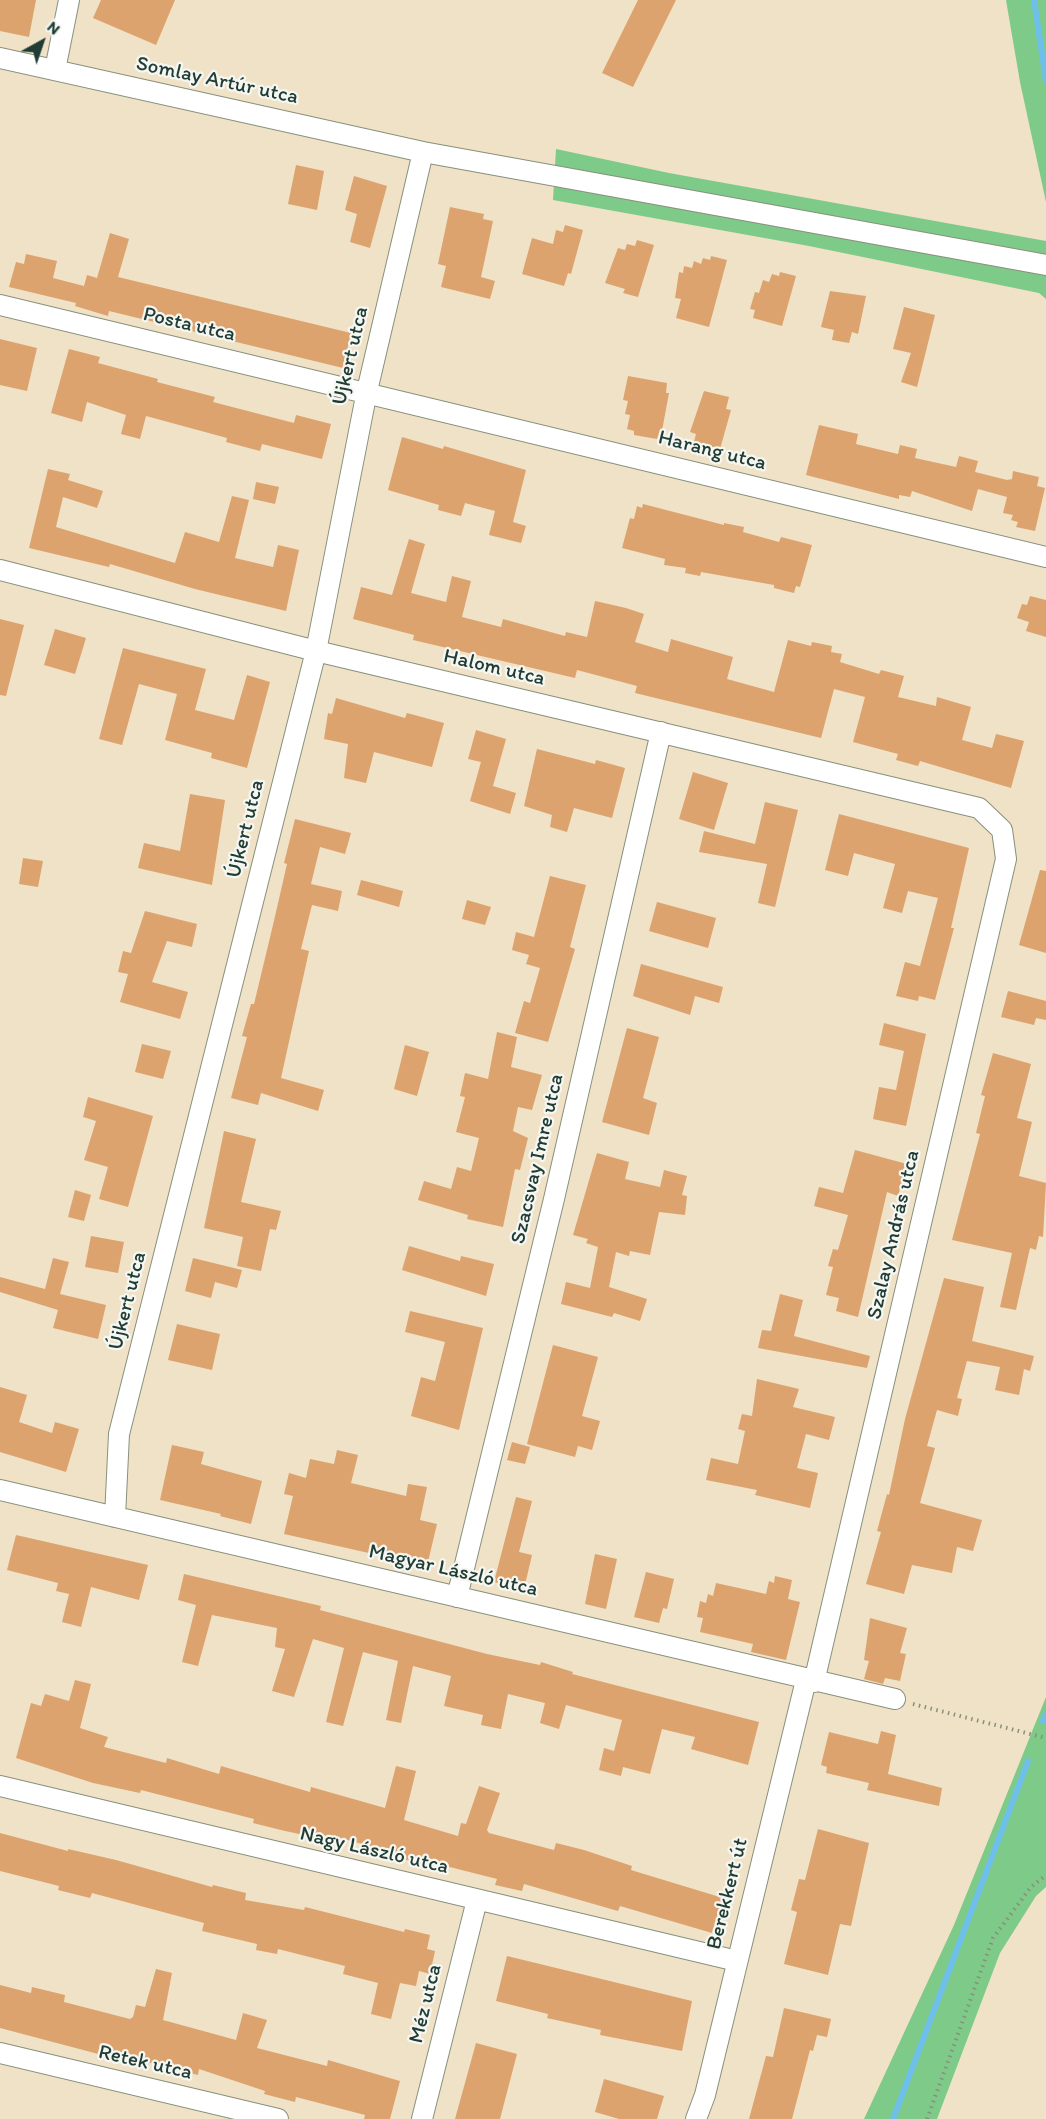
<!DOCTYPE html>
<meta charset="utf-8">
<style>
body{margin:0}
#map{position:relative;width:1046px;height:2119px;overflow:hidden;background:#f0e2c6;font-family:Itim,sans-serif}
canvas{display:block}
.north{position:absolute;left:12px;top:12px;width:60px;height:60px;-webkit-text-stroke:4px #f6f6f2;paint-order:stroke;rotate:40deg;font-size:16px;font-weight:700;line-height:24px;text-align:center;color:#1f3d34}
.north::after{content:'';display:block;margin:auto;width:21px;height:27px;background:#1f3d34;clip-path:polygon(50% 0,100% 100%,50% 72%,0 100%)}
</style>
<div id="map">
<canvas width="1046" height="2119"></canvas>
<div class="north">N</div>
</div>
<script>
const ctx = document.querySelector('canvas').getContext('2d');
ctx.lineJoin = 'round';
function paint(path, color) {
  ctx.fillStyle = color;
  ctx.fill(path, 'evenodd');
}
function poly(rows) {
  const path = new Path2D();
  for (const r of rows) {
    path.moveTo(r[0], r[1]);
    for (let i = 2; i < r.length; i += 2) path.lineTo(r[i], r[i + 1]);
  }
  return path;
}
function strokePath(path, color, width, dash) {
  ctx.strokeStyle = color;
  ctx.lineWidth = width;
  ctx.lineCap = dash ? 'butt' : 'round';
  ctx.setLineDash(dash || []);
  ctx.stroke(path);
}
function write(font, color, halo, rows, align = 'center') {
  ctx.font = font + ' Itim,sans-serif';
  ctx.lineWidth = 4.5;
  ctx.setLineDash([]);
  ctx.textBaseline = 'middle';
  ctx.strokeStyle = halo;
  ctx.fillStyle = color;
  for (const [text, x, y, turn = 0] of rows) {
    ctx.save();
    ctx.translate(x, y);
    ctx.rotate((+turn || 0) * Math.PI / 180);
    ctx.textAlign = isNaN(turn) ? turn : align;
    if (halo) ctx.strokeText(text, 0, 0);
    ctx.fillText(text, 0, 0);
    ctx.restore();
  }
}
paint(poly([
 [1006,0,1046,0,1046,202,1020,82],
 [556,149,669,173,1046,241,1046,299,1039,293,809,246,553,200],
 [1046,1697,1046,1887,1036,1896,1000,1953,937,2119,864,2119,954,1925]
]), '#7eca88');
strokePath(poly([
 [1034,0,1046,81],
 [1043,1721,1046,1714],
 [893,2119,1028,1761]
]), '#6ec0ea', 6);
paint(poly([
 [0,0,36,0,29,37,0,31],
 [101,0,175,0,156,45,93,18],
 [638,0,676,0,633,87,602,73],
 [296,165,324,171,317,210,288,204],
 [354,176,387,186,370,248,350,242,357,214,345,210],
 [450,207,484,214,483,219,493,221,481,277,495,281,490,299,441,287,446,266,438,264],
 [565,225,583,230,571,274,568,273,564,286,522,274,532,238,553,244,556,230,563,232],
 [110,233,129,239,118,277,351,333,343,368,109,311,108,316,75,306,76,303,9,287,16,262,24,264,26,254,57,261,53,278,84,286,87,275,97,278],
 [637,240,654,245,638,297,623,293,625,289,605,283,618,248,625,250,627,244,635,246],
 [711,256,727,260,709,327,676,318,681,299,675,298,679,272,683,273,684,266,692,268,694,261,701,264,703,258,710,260],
 [780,272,796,276,782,326,753,318,755,310,750,309,755,292,759,293,763,280,769,282,772,274,779,276],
 [830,291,866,296,858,334,852,332,849,343,832,340,834,330,821,327],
 [904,307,935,315,917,387,901,382,911,353,893,349],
 [0,339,37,348,27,391,0,385],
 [69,349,100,357,98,363,158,379,157,382,215,397,213,402,294,423,296,415,331,424,322,459,262,444,260,451,226,442,227,438,146,416,140,439,121,434,126,415,87,402,82,422,51,413],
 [628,376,667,383,666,393,669,393,661,436,658,436,657,439,634,435,634,431,627,429,630,415,625,414,628,401,623,400],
 [704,391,729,397,726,409,731,410,720,449,694,442,696,434,690,432],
 [819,425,858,434,856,444,898,454,900,445,917,449,915,458,956,467,959,456,978,461,975,472,1007,480,1012,479,1013,471,1039,477,1037,486,1045,488,1035,531,1016,527,1018,522,1011,520,1013,515,1003,513,1007,497,978,489,972,511,912,491,910,497,899,495,899,499,806,475],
 [402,437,443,449,444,446,526,470,513,522,526,526,521,543,489,535,495,511,465,503,461,516,438,510,439,505,388,490],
 [48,469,70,474,68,480,103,491,97,508,63,497,56,527,175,563,185,532,219,542,232,496,249,500,235,558,273,567,278,545,299,550,286,611,195,589,110,564,109,567,29,548],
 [256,482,279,487,275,504,253,499],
 [643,504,724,525,724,523,744,527,743,532,779,542,781,537,812,545,800,587,796,586,794,593,774,588,774,585,701,572,700,576,685,573,686,568,664,565,665,559,622,548,630,518,634,519,637,506,642,508],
 [409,539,425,544,411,593,446,602,452,576,471,581,462,617,501,627,503,619,565,636,566,632,587,637,595,601,626,608,644,614,635,642,668,652,671,639,733,657,727,679,774,692,788,640,811,646,812,642,832,646,831,652,842,654,840,662,879,674,881,670,904,676,898,697,936,706,937,697,971,707,962,740,992,748,996,734,1024,741,1011,788,920,761,918,766,896,760,898,754,853,742,865,697,834,689,821,738,635,693,637,686,577,670,575,678,413,640,414,635,353,619,361,587,392,595],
 [1030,596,1046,600,1046,637,1026,631,1029,622,1017,618,1022,604,1027,605],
 [0,619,24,625,6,696,0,695],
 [55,629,86,638,75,674,44,665],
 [123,648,206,669,195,710,234,720,247,675,270,682,247,768,211,758,212,753,165,740,177,694,139,684,122,745,99,739],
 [336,698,405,718,407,713,444,723,432,767,374,752,366,783,344,778,348,744,324,739,328,713,332,714],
 [476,730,506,739,493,786,516,793,510,814,470,801,481,762,468,759],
 [537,749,595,764,596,760,625,768,612,818,574,808,567,832,550,827,552,815,524,806],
 [693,772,728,783,714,830,679,819],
 [190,794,225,800,212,885,138,868,144,843,180,851],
 [765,802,798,810,775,907,758,903,767,864,699,852,704,831,755,844],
 [839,814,969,848,951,928,954,928,935,1000,919,996,918,1001,896,996,905,962,920,966,938,898,908,891,902,913,883,908,895,864,854,853,848,876,825,870],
 [295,819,351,833,345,854,320,847,311,884,342,891,338,911,312,905,301,949,309,951,281,1078,324,1090,318,1111,261,1093,258,1105,231,1098,247,1037,242,1036,251,1004,254,1004,273,925,287,864,284,863],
 [23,858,43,861,38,887,19,884],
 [1040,870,1046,871,1046,953,1019,945],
 [550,876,586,885,570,947,575,949,548,1042,515,1033,524,1001,530,1003,540,968,526,964,529,955,512,950,516,932,534,937],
 [361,880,403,891,399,907,357,895],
 [467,900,491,907,485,925,462,919],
 [657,902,716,918,708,948,649,931],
 [145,911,197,924,192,947,167,941,152,982,188,992,180,1019,120,1002,128,974,118,972,123,951,131,953],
 [641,964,723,987,719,1003,695,996,690,1015,633,996],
 [1008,991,1046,1001,1046,1020,1036,1018,1034,1025,1001,1017],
 [884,1023,926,1034,906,1126,873,1119,879,1087,896,1090,904,1051,879,1045],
 [627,1028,659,1037,643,1098,657,1103,649,1135,602,1122],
 [497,1032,517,1037,511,1067,542,1075,532,1110,518,1107,513,1131,528,1138,520,1170,515,1169,503,1227,467,1219,468,1215,418,1200,424,1181,451,1189,457,1167,471,1171,479,1138,456,1132,465,1097,460,1096,465,1073,488,1079],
 [142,1044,171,1051,163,1079,135,1072],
 [405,1045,429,1052,417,1096,394,1089],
 [993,1053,1031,1064,1017,1118,1032,1122,1019,1176,1046,1183,1043,1237,1039,1236,1036,1250,1030,1248,1016,1310,1000,1307,1012,1253,952,1240,980,1134,976,1133,985,1096,981,1095],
 [88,1097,153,1116,128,1207,99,1199,108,1167,84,1160,96,1121,83,1117],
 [224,1131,256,1139,241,1202,281,1211,276,1230,270,1229,261,1271,237,1266,243,1237,204,1228],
 [855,1150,907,1164,898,1196,887,1192,858,1317,836,1311,839,1298,826,1295,833,1267,828,1266,833,1249,838,1250,848,1215,814,1206,819,1187,843,1193],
 [597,1153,629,1162,625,1179,660,1187,664,1170,687,1176,682,1195,687,1196,685,1215,659,1212,650,1255,630,1251,629,1256,616,1252,609,1287,647,1299,640,1321,614,1313,612,1317,561,1304,566,1282,590,1288,598,1247,586,1243,588,1239,573,1235],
 [75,1190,91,1195,84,1221,68,1217],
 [91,1236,124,1242,118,1273,85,1267],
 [409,1246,460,1261,461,1256,494,1264,486,1296,402,1270],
 [53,1258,69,1262,60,1294,106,1305,98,1339,53,1328,58,1310,0,1292,0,1277,45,1289],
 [193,1258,242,1270,237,1288,215,1282,211,1298,185,1291],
 [944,1278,984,1287,972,1341,1034,1356,1030,1371,1024,1369,1019,1395,995,1390,1000,1367,967,1361,957,1398,962,1399,958,1416,937,1410,927,1446,935,1448,920,1503,982,1520,973,1551,957,1547,952,1573,912,1565,904,1594,866,1584,881,1532,877,1531,887,1494,889,1495,905,1419],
 [780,1294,803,1300,794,1336,870,1356,867,1368,758,1348,762,1330,771,1331],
 [410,1311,483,1328,459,1430,411,1416,421,1377,435,1381,445,1342,405,1332],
 [177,1324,220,1334,212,1370,168,1360],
 [553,1345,598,1357,582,1416,600,1421,592,1450,578,1446,575,1457,527,1444],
 [757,1379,799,1389,793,1407,835,1417,829,1440,806,1434,797,1468,818,1473,810,1508,755,1495,757,1490,706,1480,711,1458,738,1464,745,1431,738,1429,742,1414,752,1416],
 [0,1387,27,1395,19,1422,52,1433,55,1422,79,1429,66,1472,0,1452],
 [512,1442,530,1447,525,1464,507,1460],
 [172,1445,204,1452,201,1464,262,1481,251,1524,220,1516,221,1514,160,1500],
 [337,1450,358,1455,351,1483,406,1496,408,1484,427,1487,420,1520,437,1524,427,1566,284,1534,293,1496,284,1494,289,1473,306,1478,310,1459,334,1464],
 [516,1497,532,1501,519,1552,532,1555,524,1589,494,1582],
 [16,1535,148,1565,139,1600,91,1587,81,1627,62,1622,69,1594,56,1591,58,1583,7,1570],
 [595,1554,617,1559,606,1609,585,1604],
 [646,1572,674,1579,667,1609,663,1608,659,1623,634,1617],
 [184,1574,321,1606,320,1610,487,1654,540,1665,541,1662,573,1672,572,1674,759,1722,748,1765,691,1749,695,1737,662,1729,650,1774,623,1767,621,1776,599,1770,604,1748,614,1751,622,1720,566,1705,559,1729,540,1723,545,1703,508,1694,501,1729,481,1725,483,1715,444,1706,451,1676,413,1666,401,1723,386,1720,398,1661,363,1652,343,1726,326,1722,344,1648,313,1639,294,1697,272,1691,285,1649,275,1647,277,1628,212,1615,198,1666,182,1662,196,1605,178,1600],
 [775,1576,792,1580,788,1599,800,1602,786,1660,751,1652,753,1644,700,1632,703,1618,697,1617,700,1601,706,1603,708,1594,713,1596,716,1583,766,1594,769,1581,774,1583],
 [870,1618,907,1628,900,1653,906,1654,900,1681,885,1678,883,1684,864,1679,869,1661,864,1660],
 [75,1680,91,1684,80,1728,108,1737,104,1747,166,1763,167,1758,219,1774,221,1766,310,1792,311,1787,385,1808,396,1766,416,1771,404,1820,458,1836,461,1823,466,1824,479,1786,500,1793,487,1830,489,1833,554,1850,556,1843,584,1850,632,1866,631,1870,723,1898,712,1933,620,1906,618,1911,524,1884,522,1891,495,1885,497,1879,430,1862,428,1866,396,1857,397,1854,334,1836,333,1841,285,1831,253,1823,254,1819,141,1790,140,1793,93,1783,16,1758,31,1703,41,1706,45,1694,69,1701],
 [881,1731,896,1735,888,1774,942,1788,939,1806,867,1790,869,1783,826,1773,827,1767,821,1765,829,1732,878,1744],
 [818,1829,869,1843,851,1926,840,1924,828,1975,784,1964,797,1912,791,1910,799,1879,805,1880],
 [0,1833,68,1851,68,1849,116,1860,212,1887,213,1885,246,1893,245,1900,304,1910,305,1907,404,1932,405,1929,430,1935,427,1949,435,1951,430,1974,419,1971,416,1986,400,1983,391,2019,371,2014,378,1983,343,1974,345,1966,278,1949,277,1954,256,1950,257,1944,202,1931,204,1923,92,1893,90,1898,58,1890,59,1886,0,1871],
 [507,1956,692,2001,682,2051,600,2035,601,2030,547,2018,548,2014,496,2001],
 [156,1969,172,1973,163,2020,236,2040,243,2013,267,2020,257,2048,327,2066,328,2060,400,2081,390,2119,364,2119,365,2115,296,2097,295,2102,264,2094,265,2091,199,2069,198,2075,103,2051,102,2055,0,2028,0,1985,31,1993,32,1987,65,1995,64,2002,130,2019,133,2017,136,2005,145,2007],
 [784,2008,831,2019,827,2037,817,2035,813,2051,810,2050,792,2119,749,2119,766,2056,773,2057],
 [476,2043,517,2054,500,2119,455,2119],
 [604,2079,664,2096,657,2119,619,2119,595,2112]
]), '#dca36e');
const street = poly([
 [0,58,423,152,1046,265],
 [55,70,69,0],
 [0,305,1046,557],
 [0,570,316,651,979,808,1002,830,1006,859,814,1682],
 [0,1490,895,1699],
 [115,1517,119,1434,316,651,367,391,423,152],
 [457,1597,554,1199,661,732],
 [0,1786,737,1961],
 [0,2053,278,2119],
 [422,2119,477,1900],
 [696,2119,705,2095,806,1680]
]);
strokePath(street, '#88907d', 22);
strokePath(poly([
 [913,1704,1046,1738],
 [927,2119,993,1938,1031,1887,1046,1875]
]), '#88907d', 4, [1.5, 4.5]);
strokePath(street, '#fff', 20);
write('21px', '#1f3d34', '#f6f6f2', [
 ["Somlay Artúr utca",217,81,12],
 ["Posta utca",189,325,13],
 ["Újkert utca",351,356,-77],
 ["Harang utca",712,451,14],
 ["Halom utca",494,668,13],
 ["Újkert utca",246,829,-76],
 ["Szacsvay Imre utca",538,1159,-77],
 ["Szalay András utca",894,1235,-77],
 ["Újkert utca",128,1301,-76],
 ["Magyar László utca",453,1571,13],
 ["Nagy László utca",374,1851,13],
 ["Berekkert út",728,1894,-76],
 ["Méz utca",426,2004,-76],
 ["Retek utca",145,2063,13]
]);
</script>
